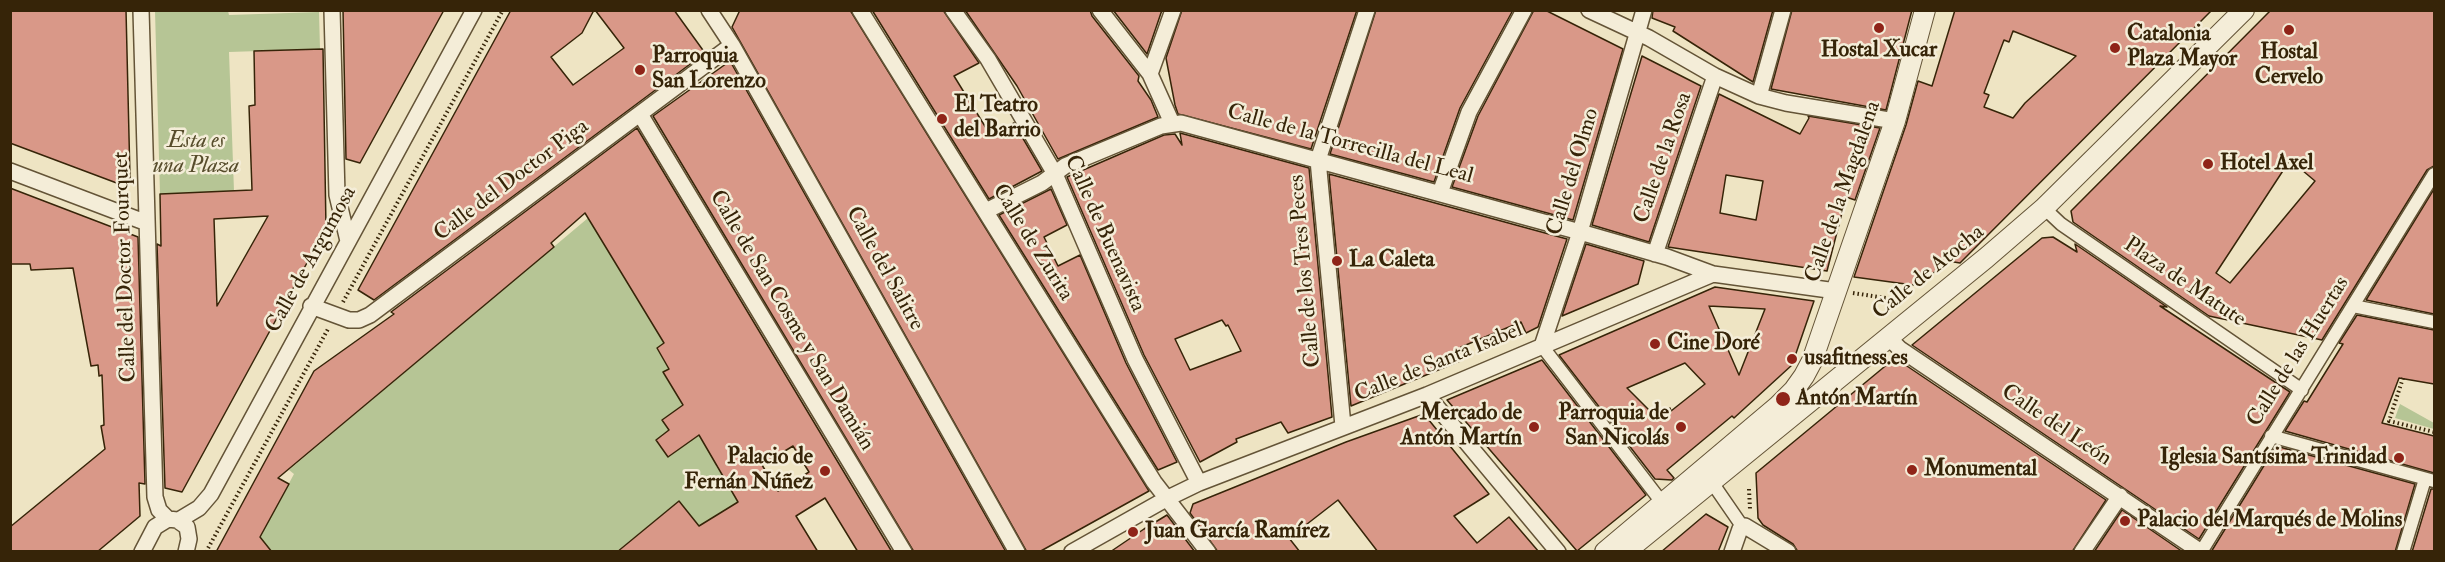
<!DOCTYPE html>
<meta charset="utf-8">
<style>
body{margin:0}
#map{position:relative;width:2445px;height:562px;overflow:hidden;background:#eee4c3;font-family:"IM FELL Double Pica",serif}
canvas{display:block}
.frame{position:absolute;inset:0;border:12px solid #362408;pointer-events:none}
</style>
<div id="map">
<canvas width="2445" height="562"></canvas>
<div class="frame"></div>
</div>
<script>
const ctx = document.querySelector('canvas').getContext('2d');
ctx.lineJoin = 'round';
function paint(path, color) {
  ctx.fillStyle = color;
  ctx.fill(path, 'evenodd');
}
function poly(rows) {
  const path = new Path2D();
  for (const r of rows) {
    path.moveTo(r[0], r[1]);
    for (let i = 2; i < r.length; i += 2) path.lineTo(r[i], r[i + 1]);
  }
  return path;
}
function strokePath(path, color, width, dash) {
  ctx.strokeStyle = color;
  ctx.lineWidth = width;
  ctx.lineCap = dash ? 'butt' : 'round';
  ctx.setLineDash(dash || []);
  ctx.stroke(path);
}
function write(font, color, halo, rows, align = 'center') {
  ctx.font = font + ' "IM FELL Double Pica",serif';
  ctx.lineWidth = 5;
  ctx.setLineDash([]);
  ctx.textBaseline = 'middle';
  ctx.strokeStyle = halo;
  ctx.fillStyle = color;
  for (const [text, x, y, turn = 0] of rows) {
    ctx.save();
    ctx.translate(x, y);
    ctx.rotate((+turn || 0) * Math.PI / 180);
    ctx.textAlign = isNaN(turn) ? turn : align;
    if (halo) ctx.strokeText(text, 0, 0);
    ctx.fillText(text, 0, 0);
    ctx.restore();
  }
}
paint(poly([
 [155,11,228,11,229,15,319,12,320,49,229,52,234,191,160,194],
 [588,218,664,343,657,348,669,369,663,373,682,403,681,407,662,420,669,430,656,441,669,457,701,433,718,465,716,466,737,500,743,497,743,499,692,531,673,539,695,521,679,501,617,551,272,552,260,537,294,474,289,470],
 [2400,404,2434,423,2434,429,2395,418]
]), '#b6c595');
const building = poly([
 [10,10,126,10,130,178,122,185,10,143,10,10],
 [343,10,444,10,360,163,346,159,343,10],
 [511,10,594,10,582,33,551,57,573,85,624,48,595,10,674,10,705,53,374,300,358,290,511,10],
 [740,10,850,10,1149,491,1039,552,1027,552,732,27,740,10],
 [872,10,943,10,979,63,954,76,991,136,1014,123,1042,171,989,199,872,10],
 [965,10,1090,10,1092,16,1139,76,1138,81,1151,100,1158,117,1058,159,1017,86,965,10],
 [1113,10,1162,10,1147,54,1113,10],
 [1182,10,1357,10,1311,149,1178,114,1175,105,1166,58,1182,10],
 [1376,10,1513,10,1460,108,1434,182,1330,154,1376,10],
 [1534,10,1545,10,1623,49,1573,220,1452,187,1478,116,1534,10],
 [1653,10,1773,10,1753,82,1673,31,1675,27,1652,18,1653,10],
 [1792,10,1912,10,1886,110,1771,89,1792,10],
 [1955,10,2212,10,1960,263,1948,261,1921,283,1913,285,1854,277,1906,125,1918,81,1932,86,1955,10],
 [2013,31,2076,56,2025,103,2013,118,1984,107,1989,95,1984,93,2004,40,2009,42,2013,31],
 [2271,10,2434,10,2434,166,2427,170,2322,340,2209,316,2073,222,2071,211,2271,10],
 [2290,160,2315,181,2230,283,2216,273,2290,160],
 [323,49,326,228,182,492,165,488,157,244,161,246,160,194,252,190,249,106,255,105,254,51,323,49],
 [268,216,217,306,214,219,268,216],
 [1642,56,1701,86,1649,242,1592,225,1642,56],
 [730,61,1006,552,914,552,653,116,730,61],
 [1719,94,1800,134,1809,118,1808,116,1880,128,1855,200,1846,197,1827,271,1668,247,1719,94],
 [1726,175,1763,181,1756,220,1720,213,1726,175],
 [637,128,892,552,858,552,825,498,796,516,818,552,617,552,679,501,699,526,738,502,699,435,668,457,656,440,669,430,662,420,683,405,663,372,669,369,657,348,664,343,585,213,551,243,554,247,278,478,289,484,260,537,272,552,216,552,314,371,394,314,391,312,637,128],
 [793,446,809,472,778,491,762,465,793,446],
 [1180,133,1309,168,1332,417,1288,433,1281,422,1236,439,1237,442,1200,462,1144,355,1067,177,1164,135,1175,134,1182,145,1180,133],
 [1222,320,1226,326,1228,325,1241,351,1190,370,1175,339,1222,320],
 [1329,174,1567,239,1538,327,1526,333,1521,322,1461,347,1460,361,1351,406,1329,174],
 [10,188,138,237,145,484,139,483,140,516,97,552,10,552,10,527,105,449,101,426,104,425,102,375,99,376,98,365,91,366,73,268,31,270,30,264,10,264,10,188],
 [1051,189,1067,225,1044,237,1058,266,1080,255,1126,363,1177,462,1158,470,999,215,1051,189],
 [2434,189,2434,314,2366,300,2434,189],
 [2053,237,2077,252,2075,244,2167,307,2160,306,2290,392,2199,539,1912,345,2042,238,2053,237],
 [1586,244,1644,261,1638,284,1562,316,1586,244],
 [1715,287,1814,301,1792,365,1734,418,1732,416,1667,470,1674,478,1672,480,1655,479,1559,355,1715,287],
 [1709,306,1765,309,1739,375,1709,306],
 [1685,363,1705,384,1671,411,1670,408,1657,418,1627,388,1685,363],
 [2357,315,2434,330,2434,384,2399,378,2382,423,2434,436,2434,473,2285,431,2304,401,2307,402,2343,344,2339,343,2357,315],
 [1895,358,2106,500,2072,552,1798,552,1793,544,1763,525,1758,518,1756,473,1895,358],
 [1542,360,1646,495,1577,551,1447,400,1542,360],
 [1424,414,1489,494,1454,516,1477,543,1509,517,1539,552,1378,552,1338,500,1289,538,1300,552,1218,552,1190,513,1193,504,1346,442,1424,414],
 [2276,446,2415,484,2395,552,2211,552,2276,446],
 [2431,489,2434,489,2434,552,2412,552,2431,489],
 [2122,510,2183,552,2094,552,2122,510],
 [1706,514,1728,527,1718,552,1661,552,1706,514],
 [1167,515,1195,552,1110,552,1144,529,1167,515]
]);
paint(building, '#d99888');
strokePath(building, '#362408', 1.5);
const pedestrian = poly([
 [2044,208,2061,224,2302,390],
 [2353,306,2434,322],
 [1542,346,1667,509],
 [2271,436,2434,481],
 [1711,481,1742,526],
 [2201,552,2434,174],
 [2403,552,2425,479]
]);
const minor = poly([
 [141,10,155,497,159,510,168,519],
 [332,10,337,195,348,241],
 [709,10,732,45,1017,552],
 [860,10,1154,482,1208,552],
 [953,10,988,59,1055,174,1135,359,1199,483],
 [1100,10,1150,74,1172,123],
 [1589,10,1649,38,1715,76,1759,96,1786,103,1895,121],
 [1150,74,1173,10],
 [1759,96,1783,10],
 [640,114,904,552],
 [10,171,147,223],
 [1440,193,1469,112,1524,10],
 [986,211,1042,183,1065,166,1161,126,1181,123,1580,232,1667,257,1713,274],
 [1655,254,1715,76],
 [311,306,349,320,359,320,370,315,732,45],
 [1888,337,1900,349,2201,552],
 [1542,346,1580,232,1644,10],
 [1427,395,1558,552],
 [1343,426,1318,160,1367,10],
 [179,520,199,508,211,494,474,10],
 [142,552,155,527,168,519,177,520,187,527,189,539,186,552],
 [1072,552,1166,499,1199,483,1427,395,1713,274,1836,291],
 [1732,552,1740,529,1745,526,1788,552],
 [2082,552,2120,496]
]);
const tertiary = poly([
 [1605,552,1777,407,1794,390,1804,376,1812,361,1895,121,1925,10],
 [1625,552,1986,258,2044,208,2244,10]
]);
strokePath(pedestrian, '#645437', 15);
strokePath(minor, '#645437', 18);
strokePath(tertiary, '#645437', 22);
strokePath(poly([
 [1853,293,1905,301],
 [343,302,503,10],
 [2403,378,2389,421,2434,432],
 [1749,489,1750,509],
 [206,552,328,329]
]), '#362408', 4, [1.5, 3]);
strokePath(pedestrian, '#f4edd8', 12);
strokePath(minor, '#f4edd8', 15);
strokePath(tertiary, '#f4edd8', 20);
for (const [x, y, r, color] of [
 [1879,28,6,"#8f2418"],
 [2289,30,6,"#8f2418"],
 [2115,48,6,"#8f2418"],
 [640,70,6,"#8f2418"],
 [942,119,6,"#8f2418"],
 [2208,164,6,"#8f2418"],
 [1337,261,6,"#8f2418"],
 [1655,344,6,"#8f2418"],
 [1792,359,6,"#8f2418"],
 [1783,399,8,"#8f2418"],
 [1534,427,6,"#8f2418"],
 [1681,427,6,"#8f2418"],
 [2399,458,6,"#8f2418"],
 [1912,470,6,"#8f2418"],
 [825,471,6,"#8f2418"],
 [2125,521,6,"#8f2418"],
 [1133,532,6,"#8f2418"]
]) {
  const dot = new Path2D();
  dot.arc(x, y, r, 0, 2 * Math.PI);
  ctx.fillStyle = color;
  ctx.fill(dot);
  strokePath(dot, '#f4edd8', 2);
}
write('bold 22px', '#362408', '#f4edd8', [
 ["Catalonia",2127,35],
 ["Plaza Mayor",2127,60],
 ["Hostal Xucar",1879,51,"center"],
 ["Hostal",2289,53,"center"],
 ["Cervelo",2289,78,"center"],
 ["Parroquia",652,57],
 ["San Lorenzo",652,82],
 ["El Teatro",954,106],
 ["del Barrio",954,131],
 ["Hotel Axel",2220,164],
 ["La Caleta",1349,261],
 ["Cine Doré",1667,344],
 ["usafitness.es",1804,359],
 ["Antón Martín",1796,399],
 ["Mercado de",1522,414,"right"],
 ["Antón Martín",1522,439,"right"],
 ["Parroquia de",1669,414,"right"],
 ["San Nicolás",1669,439,"right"],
 ["Palacio de",813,458,"right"],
 ["Fernán Núñez",813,483,"right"],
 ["Iglesia Santísima Trinidad",2387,458,"right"],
 ["Monumental",1924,470],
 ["Palacio del Marqués de Molins",2137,521],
 ["Juan García Ramírez",1145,532]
], 'left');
write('italic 22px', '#564c2b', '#f4edd8', [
 ["Esta es",196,142],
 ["una Plaza",196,167]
]);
write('22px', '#362408', '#f4edd8', [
 ["Calle de la Torrecilla del Leal",1350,145,15],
 ["Calle de la Rosa",1664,158,-71],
 ["Calle del Olmo",1574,172,-73],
 ["Calle del Doctor Piga",512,181,-37],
 ["Calle de la Magdalena",1844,192,-71],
 ["Calle de Buenavista",1104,234,66],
 ["Calle de Zurita",1032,243,58],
 ["Calle de Argumosa",312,260,-61],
 ["Calle del Doctor Fourquet",126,267,-92],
 ["Calle del Salitre",884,269,61],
 ["Calle de los Tres Peces",1306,271,-95],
 ["Calle de Atocha",1929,273,-39],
 ["Plaza de Matute",2184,283,34],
 ["Calle de San Cosme y San Damián",791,321,59],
 ["Calle de las Huertas",2299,352,-58],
 ["Calle de Santa Isabel",1439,363,-22],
 ["Calle del León",2056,426,34]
]);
</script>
